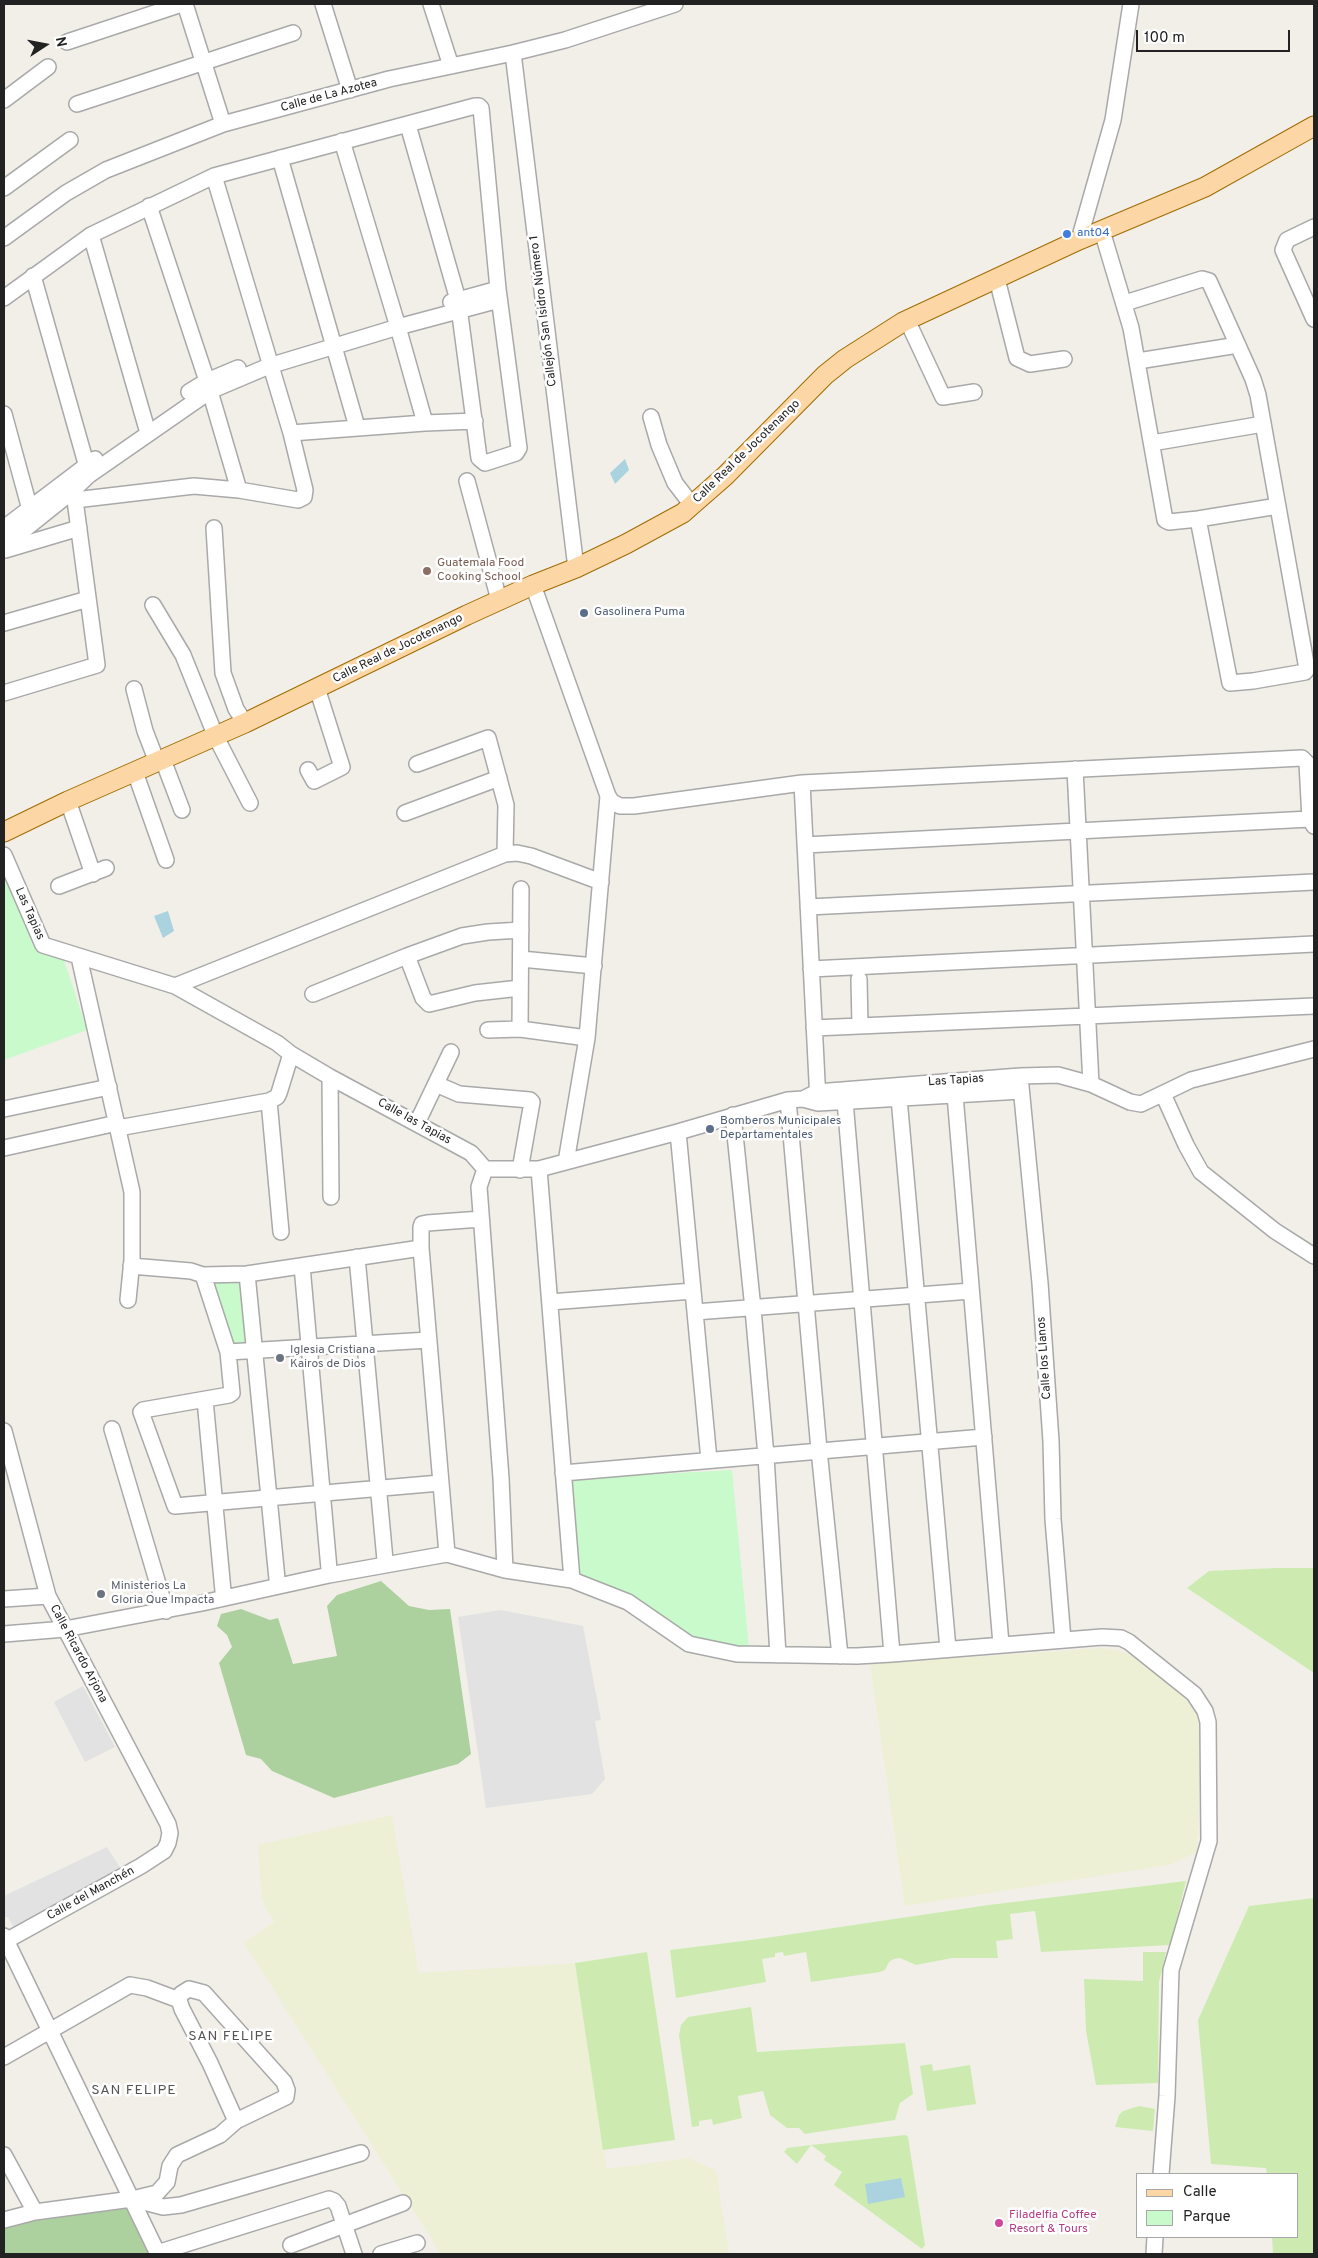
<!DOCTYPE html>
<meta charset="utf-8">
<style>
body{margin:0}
#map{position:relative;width:1318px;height:2258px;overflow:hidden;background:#f2efe9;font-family:Overpass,sans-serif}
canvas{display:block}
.frame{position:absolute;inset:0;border:5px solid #222;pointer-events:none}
.legend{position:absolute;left:1136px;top:2173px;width:162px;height:65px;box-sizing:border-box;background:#fff;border:1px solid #a7a7a7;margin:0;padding:6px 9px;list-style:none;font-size:15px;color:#222}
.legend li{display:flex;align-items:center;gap:10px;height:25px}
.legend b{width:25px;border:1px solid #a7a7a7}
.north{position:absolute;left:20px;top:20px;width:50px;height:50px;-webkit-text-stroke:4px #fff;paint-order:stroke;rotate:79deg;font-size:14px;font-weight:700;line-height:20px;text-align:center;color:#222}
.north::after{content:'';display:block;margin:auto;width:18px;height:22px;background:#222;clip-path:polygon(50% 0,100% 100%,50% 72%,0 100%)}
.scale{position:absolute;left:1136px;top:30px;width:154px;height:22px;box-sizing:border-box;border:2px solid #222;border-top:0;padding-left:6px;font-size:15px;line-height:18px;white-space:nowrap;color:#222;-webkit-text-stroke:4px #fff;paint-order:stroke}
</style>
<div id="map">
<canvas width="1318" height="2258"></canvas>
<div class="frame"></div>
<ul class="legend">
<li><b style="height:6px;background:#fcd6a4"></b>Calle</li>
<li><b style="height:14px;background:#c8facc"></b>Parque</li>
</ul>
<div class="north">N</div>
<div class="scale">100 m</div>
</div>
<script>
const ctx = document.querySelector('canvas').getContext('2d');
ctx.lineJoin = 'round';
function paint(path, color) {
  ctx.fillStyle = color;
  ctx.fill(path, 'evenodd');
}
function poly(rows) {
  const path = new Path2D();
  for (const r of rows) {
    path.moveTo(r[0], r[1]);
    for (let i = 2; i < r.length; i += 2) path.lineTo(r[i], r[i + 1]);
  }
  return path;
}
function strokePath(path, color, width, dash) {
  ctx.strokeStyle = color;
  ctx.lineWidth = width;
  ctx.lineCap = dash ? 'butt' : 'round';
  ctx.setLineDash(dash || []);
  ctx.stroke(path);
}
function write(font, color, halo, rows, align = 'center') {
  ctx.font = font + ' Overpass,sans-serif';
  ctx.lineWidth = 5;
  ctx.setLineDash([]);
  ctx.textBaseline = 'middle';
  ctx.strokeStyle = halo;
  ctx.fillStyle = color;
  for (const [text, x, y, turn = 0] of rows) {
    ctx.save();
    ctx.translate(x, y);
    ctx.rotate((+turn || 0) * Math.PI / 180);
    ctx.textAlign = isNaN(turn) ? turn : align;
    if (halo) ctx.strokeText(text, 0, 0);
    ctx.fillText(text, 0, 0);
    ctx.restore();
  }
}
paint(poly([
 [1105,1648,1120,1651,1138,1658,1190,1703,1198,1714,1202,1726,1197,1852,1169,1865,905,1906,870,1664],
 [392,1815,419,1973,575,1963,607,2169,688,2158,716,2170,729,2254,441,2254,244,1943,274,1922,262,1900,258,1845]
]), '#eef0d5');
paint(poly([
 [1276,1568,1314,1568,1314,1673,1187,1588,1209,1571],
 [1186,1881,1170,1945,1041,1952,1035,1911,1010,1914,1013,1939,996,1941,998,1958,952,1958,916,1965,900,1958,894,1959,889,1962,885,1970,880,1972,811,1982,806,1952,784,1956,783,1952,775,1953,775,1957,762,1959,766,1982,676,1998,670,1950,759,1939,989,1905],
 [1314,1898,1314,2254,1273,2254,1272,2237,1297,2237,1297,2174,1267,2174,1266,2168,1211,2164,1198,2020,1249,1906],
 [647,1952,675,2140,603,2150,575,1963],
 [1143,1952,1166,1952,1159,1982,1158,2083,1096,2085,1086,2031,1084,1979,1143,1981],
 [751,2007,757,2052,905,2043,913,2094,900,2103,895,2120,805,2134,799,2128,787,2128,770,2115,763,2091,738,2096,742,2118,713,2125,712,2119,699,2121,699,2126,692,2127,679,2035,681,2025,688,2017],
 [932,2064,933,2071,970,2065,976,2104,927,2111,920,2066],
 [1139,2106,1155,2109,1153,2131,1115,2127,1119,2115,1123,2111],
 [906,2135,908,2137,925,2245,922,2249,834,2185,842,2172,824,2160,826,2156,811,2145,797,2164,784,2152,787,2148,811,2145]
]), '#cdebb0');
paint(poly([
 [381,1581,409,1606,429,1610,450,1609,471,1754,458,1764,334,1798,272,1771,261,1759,246,1755,219,1663,232,1647,227,1635,217,1626,221,1614,241,1609,270,1620,278,1618,293,1664,337,1656,327,1606,337,1595],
 [131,2200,156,2254,4,2254,4,2223]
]), '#add19e');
paint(poly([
 [4,876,36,949,63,957,87,1030,4,1060],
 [208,1279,245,1279,253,1347,233,1344],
 [732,1470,749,1649,696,1641,633,1597,578,1573,570,1479]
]), '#c8facc');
paint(poly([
 [501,1610,583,1626,601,1720,595,1721,605,1779,592,1794,486,1808,458,1617],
 [83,1686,115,1747,85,1762,54,1702],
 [107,1847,121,1869,14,1928,8,1917,4,1918,4,1896]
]), '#e2e2e2');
paint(poly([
 [625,459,629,470,615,484,610,473],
 [168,911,174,931,163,938,154,916],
 [901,2178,905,2197,868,2204,865,2184]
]), '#aad3df');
const minor = poly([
 [185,4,223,124],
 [323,4,350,90],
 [431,4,451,66],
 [67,42,182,4],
 [513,53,576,568],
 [4,100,48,67],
 [77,104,293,33],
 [342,141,398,327,425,423],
 [280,158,357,427],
 [4,188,70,140],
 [149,206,207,381,239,490],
 [1314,227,1287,240,1283,250,1314,319],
 [1102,231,1131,328,1165,520,1169,522,1198,519,1278,506],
 [91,235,148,433],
 [4,238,66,193,106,170,223,124,389,79,513,53,565,40,675,4],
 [1079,240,1113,120,1131,4],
 [33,276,89,474],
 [997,279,1017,358,1030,364,1064,359],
 [4,298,91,235,214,176,475,106,479,106,481,108,498,289,519,448,516,453,485,463,479,458,458,300,408,125],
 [451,302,498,289],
 [1125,303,1202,279,1209,281,1253,379,1258,395,1307,669,1305,672,1253,681,1230,683,1198,519],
 [907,320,943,397,974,392],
 [1138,361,1238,345],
 [189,392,207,381,238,368],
 [4,414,32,517],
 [651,417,659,445,675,483,692,505],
 [291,433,425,423,475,421],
 [1152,443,1263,424],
 [467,481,499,600],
 [75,500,194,486,239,490,298,500,304,497,305,490,291,433,214,176],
 [4,528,95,459],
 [214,528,223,673,236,709,245,723],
 [4,546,69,494,89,475,210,391,269,366,398,327,499,300],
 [5,550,79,528],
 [533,585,608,796,612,802,620,806,634,806,802,783,1302,758,1307,763,1310,819,1314,826],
 [153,605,183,655,216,737,250,803],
 [4,623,88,599],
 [134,689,145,731,157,762],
 [4,693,97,665,75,500,69,494],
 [163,760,182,810],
 [417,764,488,738,506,805,505,854],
 [1075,769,1091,1084],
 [308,770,314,781,342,767,317,688],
 [135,772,166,860],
 [802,783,818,1101],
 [68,801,93,874],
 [405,813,499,778],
 [805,845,1310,819],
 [4,855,43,945,175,986,277,1043,291,1054,330,1077,471,1153,485,1169,539,1169,678,1132,788,1100,803,1099,818,1103,1021,1091],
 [59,886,106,868],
 [808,907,1314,882],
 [407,956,423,998,429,1004,475,993,520,988],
 [79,957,132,1192,132,1260,128,1300],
 [521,959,594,966],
 [811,969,1314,944],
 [859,979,860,1026],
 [175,986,505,854,517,853,531,856,601,882],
 [313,994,407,956,462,936,488,932,521,930],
 [814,1028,1314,1006],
 [520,1029,521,889],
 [488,1030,520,1029,587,1038],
 [1020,1076,1040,1283,1051,1441,1053,1519,1063,1640],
 [330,1077,331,1197],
 [436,1084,459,1094,530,1100,532,1102,520,1170],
 [1163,1094,1186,1145,1201,1172,1275,1231,1314,1256],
 [955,1095,1001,1644],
 [899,1098,948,1649],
 [803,1099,817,1092,1020,1076,1058,1075,1091,1084,1130,1102,1141,1104,1191,1080,1314,1049],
 [788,1100,819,1450,840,1656],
 [269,1101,281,1232],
 [845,1101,892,1654],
 [4,1109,109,1087],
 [733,1115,753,1309,766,1456,778,1655],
 [417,1123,451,1052],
 [118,1128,269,1101,277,1097,279,1093,291,1054],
 [678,1132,709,1460],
 [4,1148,117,1123],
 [566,1162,587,1038,608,796],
 [485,1169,479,1187,501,1478,505,1570],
 [539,1169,572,1580],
 [357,1257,385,1560],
 [131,1266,191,1271,203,1275,247,1274,421,1248],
 [302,1266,329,1569],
 [247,1274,277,1579],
 [203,1275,228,1352,232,1393,229,1395,143,1410,141,1412,175,1506,440,1483],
 [550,1302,693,1291],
 [695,1312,971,1291],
 [228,1352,429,1340],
 [205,1400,223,1591],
 [112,1429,166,1611],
 [4,1431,48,1596,168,1824,170,1833,168,1843,164,1851,141,1866,4,1942],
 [563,1473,984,1437],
 [447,1554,421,1248,421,1227,422,1224,427,1223,481,1219],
 [4,1599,48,1596],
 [4,1634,65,1629,202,1603,329,1575,447,1554,505,1570,572,1580,628,1602,689,1644,737,1654,857,1656,892,1654,1102,1637,1121,1638,1129,1642,1194,1694,1205,1711,1208,1722,1209,1841,1171,1970,1167,2096,1161,2174],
 [4,1936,158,2254],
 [4,2057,130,1985,147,1988,179,2000],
 [4,2155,35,2212],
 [136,2200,163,2207,181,2205,361,2153],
 [4,2220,35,2212,132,2199,157,2193,167,2182,170,2166,177,2155,220,2135,236,2121,286,2097,287,2090,284,2082,204,1993,189,1989,181,1994,179,2000,182,2009,210,2063,236,2121],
 [291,2245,403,2203],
 [157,2253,329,2199,334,2201,338,2206,354,2254],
 [381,2254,417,2243],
 [1154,2254,1155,2237]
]);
const major = poly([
 [4,832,68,801,245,723,467,615,533,585,576,568,626,544,683,513,692,505,725,476,825,375,845,359,903,322,1079,240,1205,187,1314,126]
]);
strokePath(minor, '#a9a9a9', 18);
strokePath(major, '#a06b00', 21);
strokePath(minor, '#fff', 15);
strokePath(major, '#fcd6a4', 19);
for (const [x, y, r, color] of [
 [1067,234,5,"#3f7fe0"],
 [427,571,5,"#8d6e63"],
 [584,613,5,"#5c6f8a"],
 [710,1129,5,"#5c6f8a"],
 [280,1358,5,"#6b7280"],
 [101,1594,5,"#6b7280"],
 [999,2223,5,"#d1479c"]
]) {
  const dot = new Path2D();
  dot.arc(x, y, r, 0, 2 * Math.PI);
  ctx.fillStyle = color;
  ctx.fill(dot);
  strokePath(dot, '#fff', 2);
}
write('12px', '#222', '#fff', [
 ["Calle de La Azotea",329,96,-15],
 ["Callejón San Isidro Número 1",544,311,-97],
 ["Calle Real de Jocotenango",747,452,-44],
 ["Calle Real de Jocotenango",398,649,-26],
 ["Las Tapias",29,914,66],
 ["Las Tapias",956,1081,-4],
 ["Calle las Tapias",414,1122,29],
 ["Calle los Llanos",1045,1358,-94],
 ["Calle Ricardo Arjona",78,1654,62],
 ["Calle del Manchén",91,1894,-29]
]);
write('12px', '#366cbe', '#fff', [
 ["ant04",1077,234]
], 'left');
write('12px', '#785e54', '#fff', [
 ["Guatemala Food",437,564],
 ["Cooking School",437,578]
], 'left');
write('12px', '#4e5e75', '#fff', [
 ["Gasolinera Puma",594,613],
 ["Bomberos Municipales",720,1122],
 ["Departamentales",720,1136]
], 'left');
write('12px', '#5b616d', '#fff', [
 ["Iglesia Cristiana",290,1351],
 ["Kairos de Dios",290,1365],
 ["Ministerios La",111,1587],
 ["Gloria Que Impacta",111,1601]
], 'left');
write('12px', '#b23c85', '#fff', [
 ["Filadelfia Coffee",1009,2216],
 ["Resort & Tours",1009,2230]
], 'left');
ctx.letterSpacing = '1px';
write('14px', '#555', '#fff', [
 ["SAN FELIPE",231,2037],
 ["SAN FELIPE",134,2091]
]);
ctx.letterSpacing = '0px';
</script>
